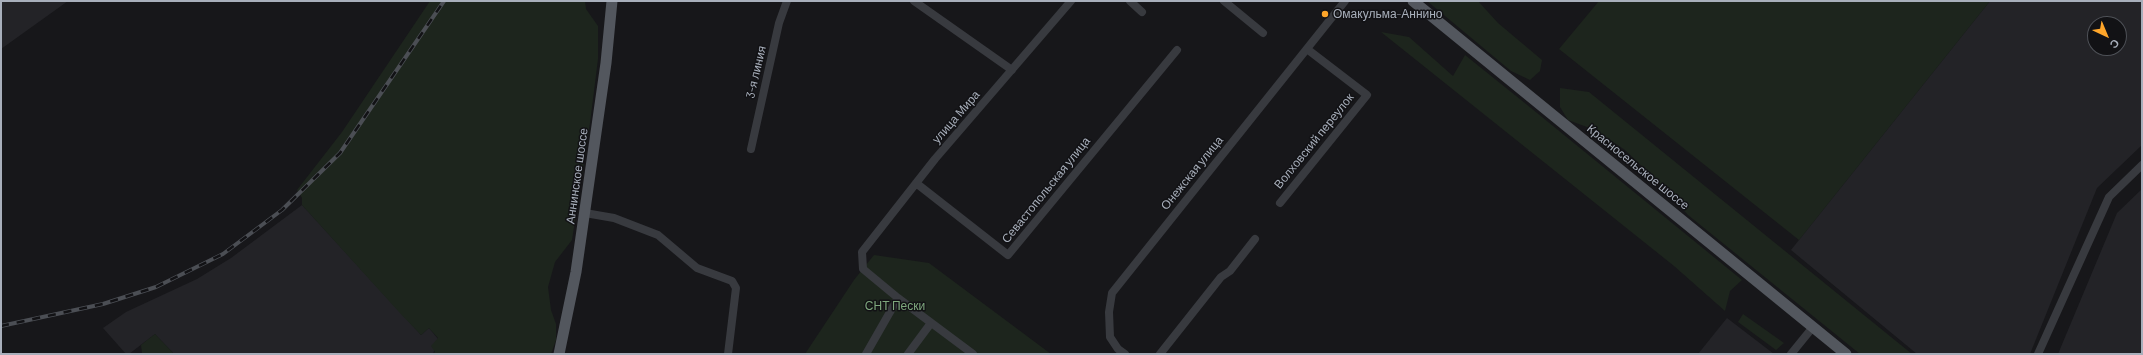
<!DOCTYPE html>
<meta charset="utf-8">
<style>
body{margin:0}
#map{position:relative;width:2143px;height:355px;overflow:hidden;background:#17171a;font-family:Barlow,sans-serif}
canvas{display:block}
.frame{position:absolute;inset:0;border:2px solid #a8afbb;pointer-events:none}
.north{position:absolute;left:2087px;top:16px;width:40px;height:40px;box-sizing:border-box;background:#121215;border:1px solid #4e5157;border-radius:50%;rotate:136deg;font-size:11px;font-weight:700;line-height:16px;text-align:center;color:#a8afbb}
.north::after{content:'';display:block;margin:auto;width:14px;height:18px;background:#ffa62a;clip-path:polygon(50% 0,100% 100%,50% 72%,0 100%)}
</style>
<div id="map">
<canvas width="2143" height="355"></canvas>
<div class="frame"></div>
<div class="north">С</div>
</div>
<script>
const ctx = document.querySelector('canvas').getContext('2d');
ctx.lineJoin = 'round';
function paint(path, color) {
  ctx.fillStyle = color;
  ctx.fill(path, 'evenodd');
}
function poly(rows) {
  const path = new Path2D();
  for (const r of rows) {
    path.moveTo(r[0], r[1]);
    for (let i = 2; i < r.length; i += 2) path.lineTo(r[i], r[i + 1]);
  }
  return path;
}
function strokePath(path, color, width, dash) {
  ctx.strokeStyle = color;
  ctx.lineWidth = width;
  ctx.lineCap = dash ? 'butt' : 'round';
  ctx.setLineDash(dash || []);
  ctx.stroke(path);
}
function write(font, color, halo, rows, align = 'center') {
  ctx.font = font + ' Barlow,sans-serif';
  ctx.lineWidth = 3;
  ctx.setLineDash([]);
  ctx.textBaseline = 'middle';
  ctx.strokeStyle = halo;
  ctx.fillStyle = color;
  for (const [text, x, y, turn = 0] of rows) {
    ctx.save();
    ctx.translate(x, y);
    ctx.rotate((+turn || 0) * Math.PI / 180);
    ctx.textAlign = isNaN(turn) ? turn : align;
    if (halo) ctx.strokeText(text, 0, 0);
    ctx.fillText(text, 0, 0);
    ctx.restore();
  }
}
paint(poly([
 [1,1,68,1,1,49],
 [1990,1,2142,1,2142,145,2097,188,2030,354,1917,354,1791,250],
 [2095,24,2119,24,2119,48,2095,48],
 [2142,189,2142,354,2058,354,2117,213],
 [302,205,421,335,429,328,438,339,433,354,174,354,155,334,129,354,126,354,103,328,126,312,197,279,231,258],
 [1727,318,1774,354,1698,354]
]), '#232327');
paint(poly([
 [430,1,585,1,586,9,598,26,598,59,590,123,572,240,555,262,548,287,551,310,556,324,556,340,551,354,433,354,435,352,431,346,438,338,429,328,421,335,399,312,302,205,302,198,297,190,342,132],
 [1427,1,1478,1,1498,23,1542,60,1540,71,1530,80,1511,71],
 [1599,1,1990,1,1799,240,1559,49],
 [1381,32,1409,37,1453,76,1465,55,1526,104,1742,280,1730,291,1725,311,1674,266],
 [1560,88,1589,92,1912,354,1860,354,1688,215,1652,176,1625,150,1595,130,1568,120,1560,107],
 [874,255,929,263,1051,354,805,354,854,280],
 [1743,314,1784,343,1776,350,1738,322],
 [155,334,174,354,142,353,141,345]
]), '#1d251d');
strokePath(poly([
 [914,1,1012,70],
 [1130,1,1142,12],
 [1224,1,1263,33],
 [751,149,779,23,787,1],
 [916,183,1008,255,1177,50],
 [1280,203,1367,95,1307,49],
 [585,213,614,218,658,235,697,268,732,281,736,288,728,354],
 [866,354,898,298],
 [908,354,931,323],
 [973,354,898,298,863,269,862,252,935,159,1071,1],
 [1125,354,1118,349,1110,337,1109,312,1112,293,1345,1],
 [1160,354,1221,277,1230,271,1255,239],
 [1791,354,1813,327],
 [2038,354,2109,197,2142,165]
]), '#383a3f', 8);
strokePath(poly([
 [1413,1,1846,354],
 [559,354,576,272,606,63,612,1]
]), '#53575e', 11);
const rail = poly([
 [1,326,103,304,156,287,223,254,282,210,340,153,444,1]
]);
strokePath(rail, '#4b4e54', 4);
strokePath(rail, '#121215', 2.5, [8]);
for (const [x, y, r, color] of [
 [1325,14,4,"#ffa62a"]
]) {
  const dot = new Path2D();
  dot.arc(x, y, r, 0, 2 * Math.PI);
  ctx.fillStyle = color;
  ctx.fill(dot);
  strokePath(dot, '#121215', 1.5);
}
write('12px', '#a8afbb', '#121215', [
 ["Омакульма-Аннино",1333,14]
], 'left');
write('12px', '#a8afbb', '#121215', [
 ["3-я линия",756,72,-77],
 ["улица Мира",956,117,-49],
 ["Волховский переулок",1314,141,-51],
 ["Красносельское шоссе",1638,167,39],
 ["Онежская улица",1192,173,-51],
 ["Аннинское шоссе",577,176,-82],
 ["Севастопольская улица",1046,190,-51]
]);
write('12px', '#7ea77d', '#121215', [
 ["СНТ Пески",895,306]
]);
</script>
